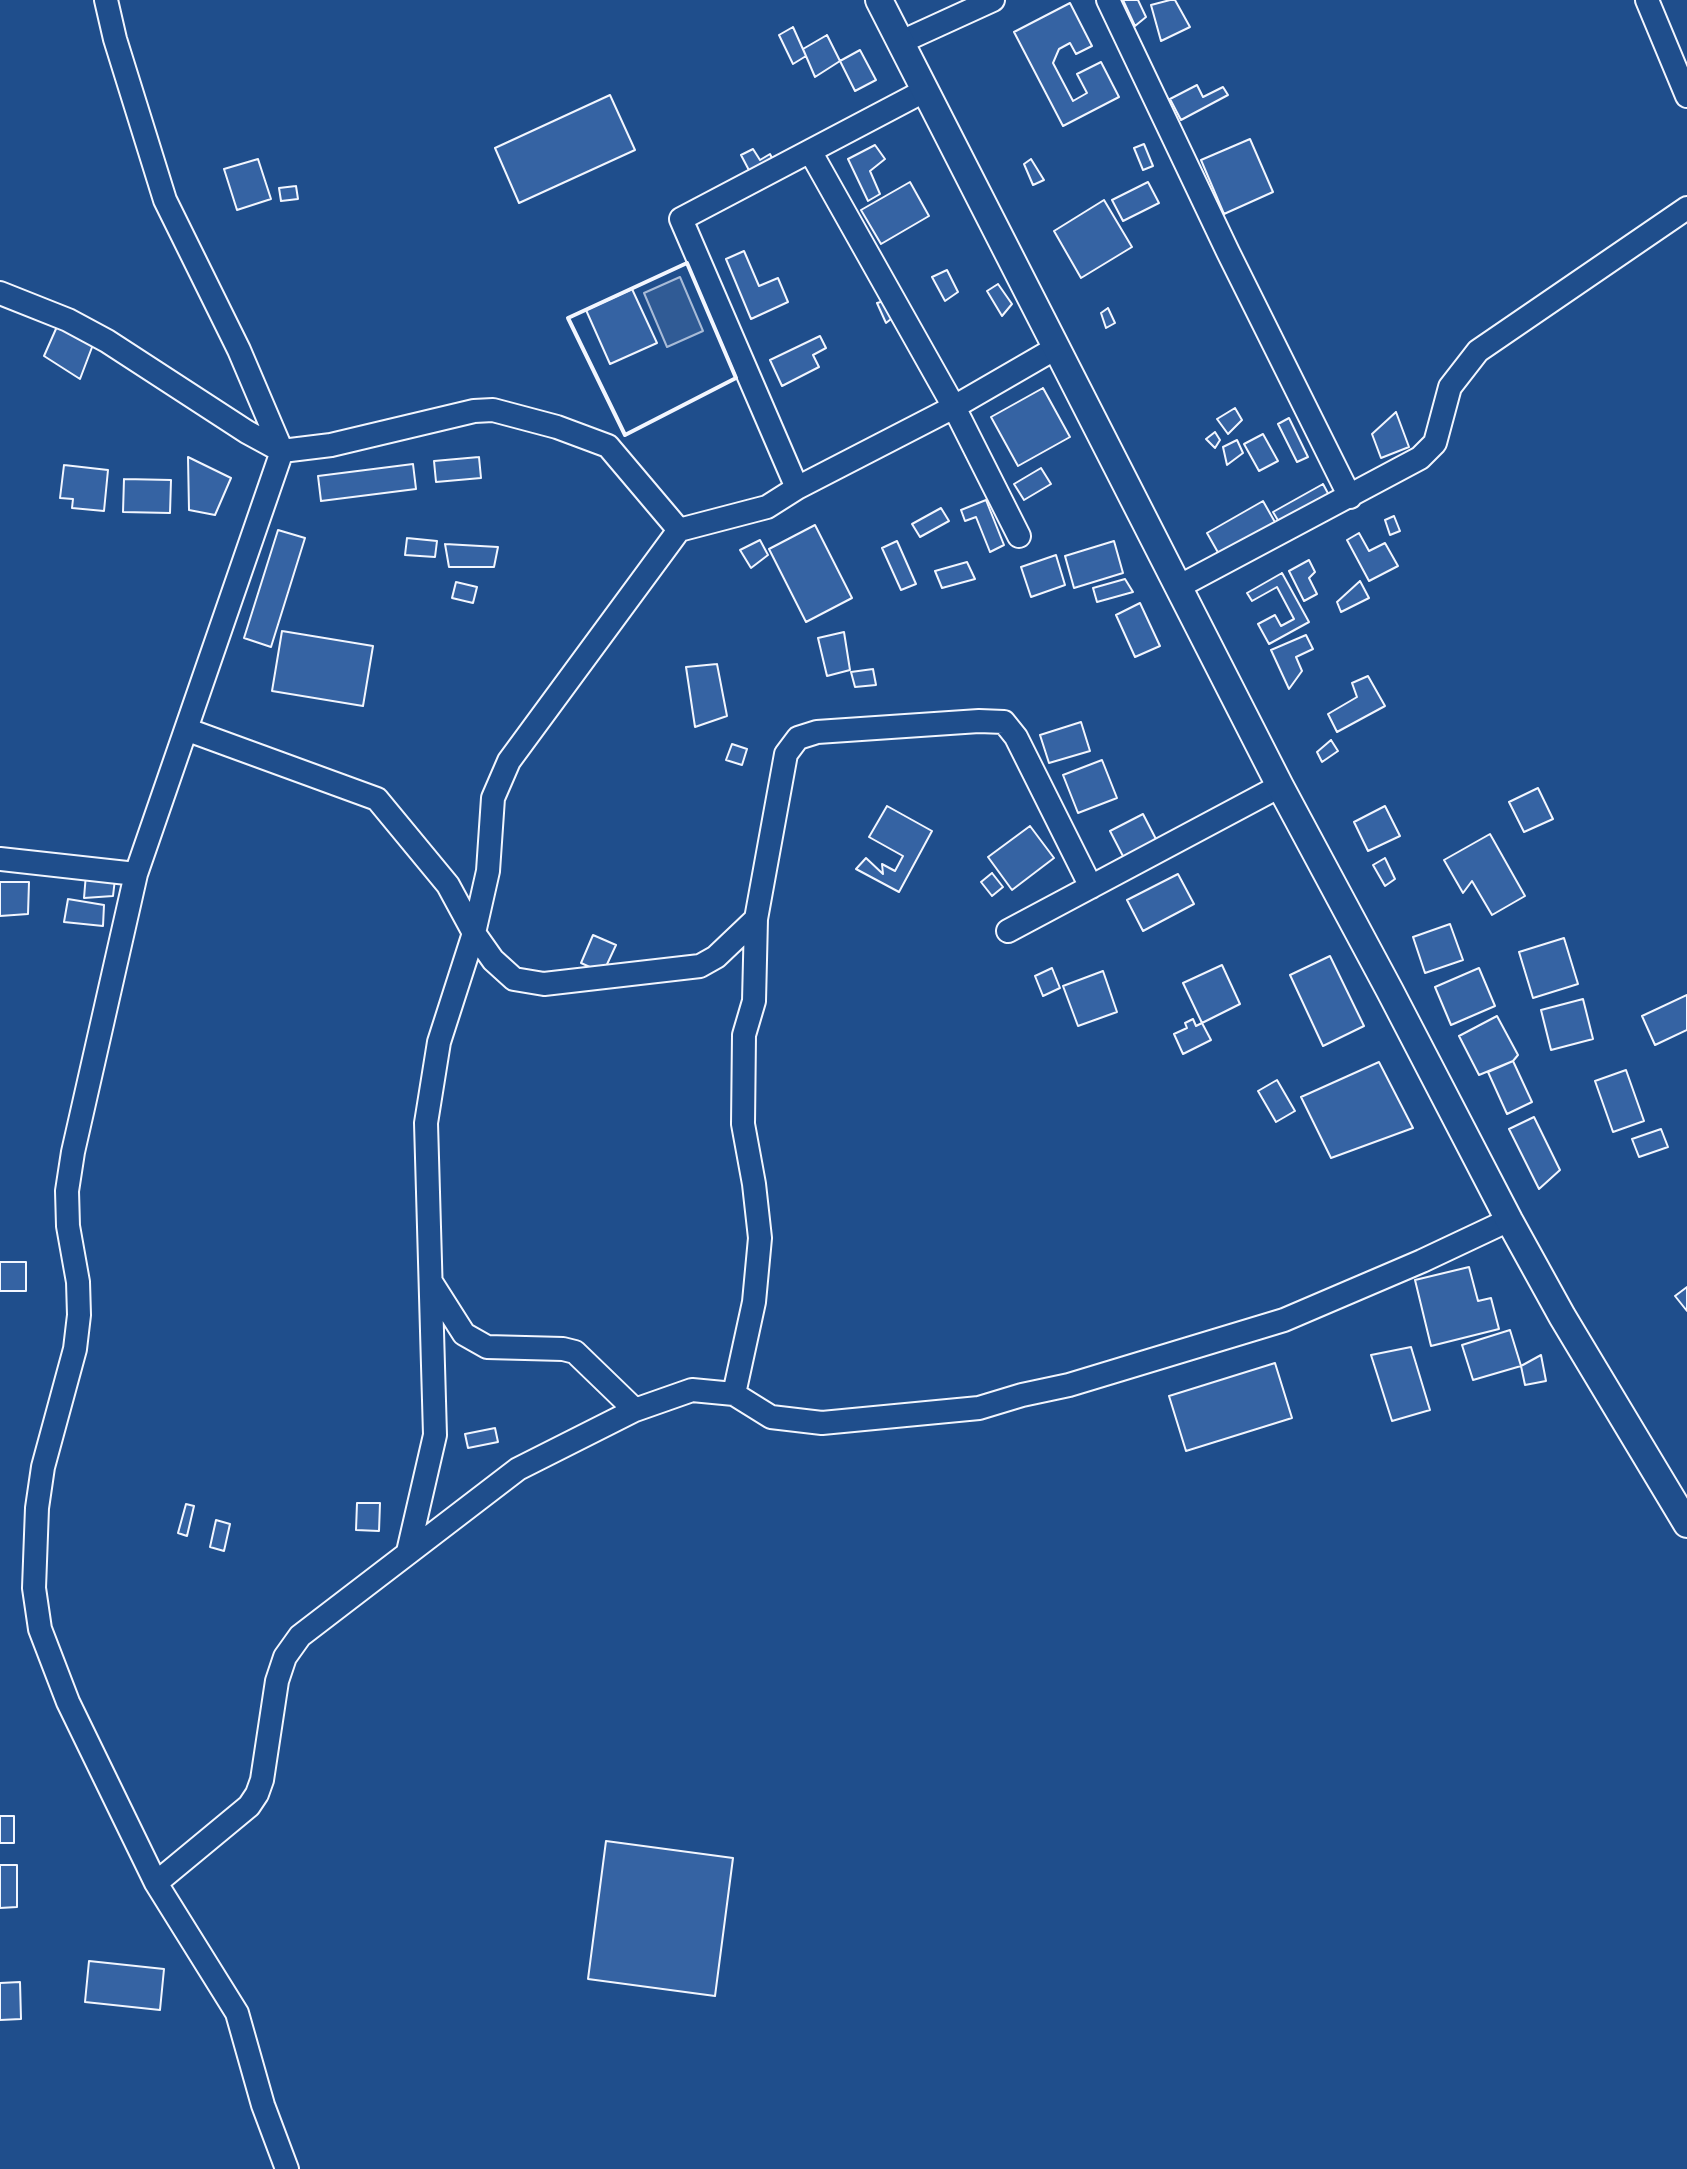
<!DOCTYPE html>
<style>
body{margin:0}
canvas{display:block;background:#1f4e8c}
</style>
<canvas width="1687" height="2169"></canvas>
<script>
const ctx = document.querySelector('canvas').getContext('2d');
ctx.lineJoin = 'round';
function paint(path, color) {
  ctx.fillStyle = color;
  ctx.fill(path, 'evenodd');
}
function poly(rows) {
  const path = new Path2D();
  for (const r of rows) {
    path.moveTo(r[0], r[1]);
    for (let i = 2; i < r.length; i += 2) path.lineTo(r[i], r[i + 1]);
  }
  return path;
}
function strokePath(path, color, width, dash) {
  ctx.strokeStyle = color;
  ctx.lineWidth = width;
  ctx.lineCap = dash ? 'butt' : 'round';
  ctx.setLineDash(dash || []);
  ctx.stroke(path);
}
const built = poly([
 [680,277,703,331,667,347,644,293,680,277]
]);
paint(built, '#305b95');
strokePath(built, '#a8bbd7', 2);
const building = poly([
 [1123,0,1138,0,1146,17,1135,26,1123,0],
 [1170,0,1175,0,1190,27,1161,41,1151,5,1170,0],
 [1070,3,1092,46,1076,54,1070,43,1059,49,1053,63,1073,101,1087,93,1077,74,1101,62,1119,97,1063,126,1014,32,1070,3],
 [793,27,806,56,793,64,779,35,793,27],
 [827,35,840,61,815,77,803,49,827,35],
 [860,50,876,80,855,91,840,61,860,50],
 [1197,85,1203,97,1223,87,1228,95,1181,120,1170,99,1197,85],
 [610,95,635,150,519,203,495,148,610,95],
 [1250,139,1273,192,1224,214,1201,160,1250,139],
 [1144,144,1153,166,1143,170,1134,148,1144,144],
 [875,145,885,159,870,171,880,194,868,201,848,159,875,145],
 [753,149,760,160,770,154,775,164,752,176,741,155,753,149],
 [258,159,271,199,237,210,224,169,258,159],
 [1031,159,1044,180,1033,185,1024,164,1031,159],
 [910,182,929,216,881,244,861,210,910,182],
 [1148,182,1159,203,1123,221,1112,200,1148,182],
 [296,186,298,199,281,201,279,188,296,186],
 [1104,200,1132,247,1081,278,1054,231,1104,200],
 [744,251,759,286,778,278,788,302,751,319,726,259,744,251],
 [947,270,958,292,945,301,932,277,947,270],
 [998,284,1012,304,1002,316,987,291,998,284],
 [632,289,657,343,610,364,586,310,632,289],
 [888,300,896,315,886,323,877,303,888,300],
 [1108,308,1115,323,1106,328,1101,313,1108,308],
 [59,322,94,342,80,379,44,356,59,322],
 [820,336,826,348,813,355,819,367,782,386,770,360,820,336],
 [1043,388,1070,437,1018,466,991,417,1043,388],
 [1235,408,1242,420,1228,434,1217,419,1235,408],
 [1396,412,1409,447,1381,458,1372,434,1396,412],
 [1289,418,1308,457,1297,462,1278,424,1289,418],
 [1215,432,1220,440,1215,448,1206,439,1215,432],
 [1263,434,1278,461,1259,471,1244,444,1263,434],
 [1237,440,1243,453,1227,465,1223,447,1237,440],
 [188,457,231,478,215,515,189,510,188,457],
 [479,457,481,478,436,482,434,461,479,457],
 [413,464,416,489,321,501,318,476,413,464],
 [64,465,108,470,104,511,72,508,73,499,60,498,64,465],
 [1041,468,1051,484,1024,500,1014,484,1041,468],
 [124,479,171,480,170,513,123,512,124,479],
 [1323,484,1331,499,1282,527,1273,512,1323,484],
 [986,500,1004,545,990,552,976,517,965,521,961,510,986,500],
 [1263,501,1276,524,1220,556,1207,533,1263,501],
 [941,508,949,521,920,537,912,524,941,508],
 [1394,516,1400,531,1390,535,1385,520,1394,516],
 [815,525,852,598,806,622,769,549,815,525],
 [278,530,305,538,271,647,244,638,278,530],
 [1359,533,1369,551,1385,543,1398,566,1369,581,1347,540,1359,533],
 [407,538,437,541,435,557,405,555,407,538],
 [760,540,768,555,751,568,740,550,760,540],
 [897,541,916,584,901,590,882,548,897,541],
 [1114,541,1123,573,1074,588,1065,556,1114,541],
 [445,544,498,547,494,567,449,567,445,544],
 [1056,555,1065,585,1031,597,1021,567,1056,555],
 [1309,560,1315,572,1309,578,1317,594,1304,601,1289,571,1309,560],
 [967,562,975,579,942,588,935,571,967,562],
 [1282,573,1309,622,1269,644,1258,624,1275,615,1281,626,1294,619,1277,587,1252,601,1247,593,1282,573],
 [1125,579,1133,592,1097,602,1093,588,1125,579],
 [1360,581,1369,598,1341,612,1337,602,1360,581],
 [456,582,477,587,473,603,452,598,456,582],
 [1140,603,1160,646,1135,657,1116,615,1140,603],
 [282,631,373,646,363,706,272,691,282,631],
 [844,632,850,670,827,676,818,638,844,632],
 [1306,635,1313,649,1296,657,1302,671,1289,689,1271,650,1306,635],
 [717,664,727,716,695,727,686,667,717,664],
 [873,669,876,685,855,687,851,672,873,669],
 [1368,676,1385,706,1337,732,1328,714,1357,697,1352,683,1368,676],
 [1081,722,1090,751,1049,763,1040,735,1081,722],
 [1331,740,1338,751,1322,762,1317,752,1331,740],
 [732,744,747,749,742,765,726,760,732,744],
 [1102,760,1117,798,1078,813,1063,775,1102,760],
 [1538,788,1553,819,1524,832,1509,802,1538,788],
 [887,806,932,831,899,892,856,869,866,858,883,874,882,864,895,871,903,856,869,837,887,806],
 [1385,806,1400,836,1368,851,1354,822,1385,806],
 [1143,814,1159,845,1126,862,1110,831,1143,814],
 [1030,826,1054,858,1012,890,988,857,1030,826],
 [1490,834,1525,896,1492,915,1472,881,1463,893,1444,860,1490,834],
 [1385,858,1395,879,1385,886,1373,865,1385,858],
 [992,873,1003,887,992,896,981,882,992,873],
 [86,874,115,879,113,896,84,898,86,874],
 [1178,874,1194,904,1143,931,1127,900,1178,874],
 [0,882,29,882,28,914,0,916,0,882],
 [68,899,104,905,103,926,64,922,68,899],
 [1450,924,1463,960,1425,973,1413,937,1450,924],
 [593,935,616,945,603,973,581,963,593,935],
 [1564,938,1578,984,1533,998,1519,952,1564,938],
 [1330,956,1364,1026,1323,1046,1290,975,1330,956],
 [1222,965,1240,1004,1202,1023,1183,983,1222,965],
 [1052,968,1060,988,1043,996,1035,976,1052,968],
 [1479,968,1495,1006,1451,1025,1435,987,1479,968],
 [1103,971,1117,1012,1078,1026,1063,986,1103,971],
 [1687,995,1687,1030,1655,1045,1642,1016,1687,995],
 [1583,999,1593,1039,1551,1050,1541,1010,1583,999],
 [1497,1016,1518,1055,1513,1061,1479,1075,1459,1036,1497,1016],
 [1193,1019,1196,1026,1202,1023,1211,1040,1183,1054,1174,1034,1187,1028,1185,1023,1193,1019],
 [1513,1061,1532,1102,1507,1114,1488,1072,1513,1061],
 [1379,1062,1413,1128,1331,1158,1301,1097,1379,1062],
 [1626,1070,1644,1121,1613,1132,1595,1081,1626,1070],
 [1277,1080,1295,1111,1276,1122,1258,1091,1277,1080],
 [1534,1117,1560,1170,1539,1189,1509,1129,1534,1117],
 [1661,1129,1668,1147,1639,1157,1632,1139,1661,1129],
 [0,1262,26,1262,26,1291,0,1291,0,1262],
 [1469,1267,1478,1301,1491,1298,1499,1329,1431,1346,1415,1280,1469,1267],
 [1687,1287,1687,1311,1675,1296,1687,1287],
 [1510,1330,1521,1366,1473,1380,1462,1345,1510,1330],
 [1411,1347,1430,1410,1392,1421,1371,1355,1411,1347],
 [1541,1355,1546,1381,1525,1385,1521,1366,1541,1355],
 [1275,1363,1292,1418,1186,1451,1169,1396,1275,1363],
 [495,1428,498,1442,468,1448,465,1434,495,1428],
 [357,1503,380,1503,379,1531,356,1530,357,1503],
 [186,1504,194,1506,187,1536,178,1533,186,1504],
 [216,1520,230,1524,224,1551,210,1547,216,1520],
 [0,1816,14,1816,14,1843,0,1843,0,1816],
 [606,1841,733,1858,715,1996,588,1979,606,1841],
 [0,1865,17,1865,17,1907,0,1908,0,1865],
 [89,1961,164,1969,160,2010,85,2002,89,1961],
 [20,1982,21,2019,0,2020,0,1983,20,1982]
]);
paint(building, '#3563a3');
strokePath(building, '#f2f6ff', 2);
const minor = poly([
 [106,0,115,39,165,200,239,350,282,451,136,874,73,1152,67,1191,68,1226,78,1282,79,1315,75,1349,43,1467,37,1508,34,1588,40,1629,68,1702,156,1883,237,2013,263,2105,287,2169],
 [1108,0,1228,252,1350,497],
 [1647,0,1687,96],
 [901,42,993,0],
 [810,151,954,407,1019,536],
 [0,293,68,320,107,341,247,432,282,451,331,445,474,411,493,410,557,427,608,446,679,530,767,507,797,488,954,407,1056,348],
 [797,488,681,219,924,91],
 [1180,586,1420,458,1435,443,1450,387,1478,351,1687,208],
 [188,730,377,799,448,885,474,933,493,960,514,979,544,984,700,966,716,957,756,919],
 [0,859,136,874],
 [1008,931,1280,786],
 [431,1282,464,1334,487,1347,563,1349,575,1352,635,1410],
 [734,1394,754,1302,760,1238,754,1184,743,1124,744,1035,754,1001,756,919,786,754,798,738,817,732,979,721,1004,722,1016,737,1091,887],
 [408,1552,435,1435,426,1123,439,1042,474,933,488,871,493,798,509,761,679,530],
 [156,1883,249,1806,257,1794,262,1780,277,1681,285,1657,300,1636,518,1469,635,1410,692,1390,734,1394,771,1417,822,1423,979,1408,1022,1395,1069,1385,1284,1320,1422,1261,1509,1220]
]);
const major = poly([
 [879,0,1280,786,1390,991,1509,1220,1562,1316,1687,1524]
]);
strokePath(minor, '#f2f6ff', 26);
strokePath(major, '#f2f6ff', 30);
strokePath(minor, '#1f4e8c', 22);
strokePath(major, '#1f4e8c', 26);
strokePath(poly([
 [687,263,736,378,625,435,568,318,687,263]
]), '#f2f6ff', 4);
</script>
